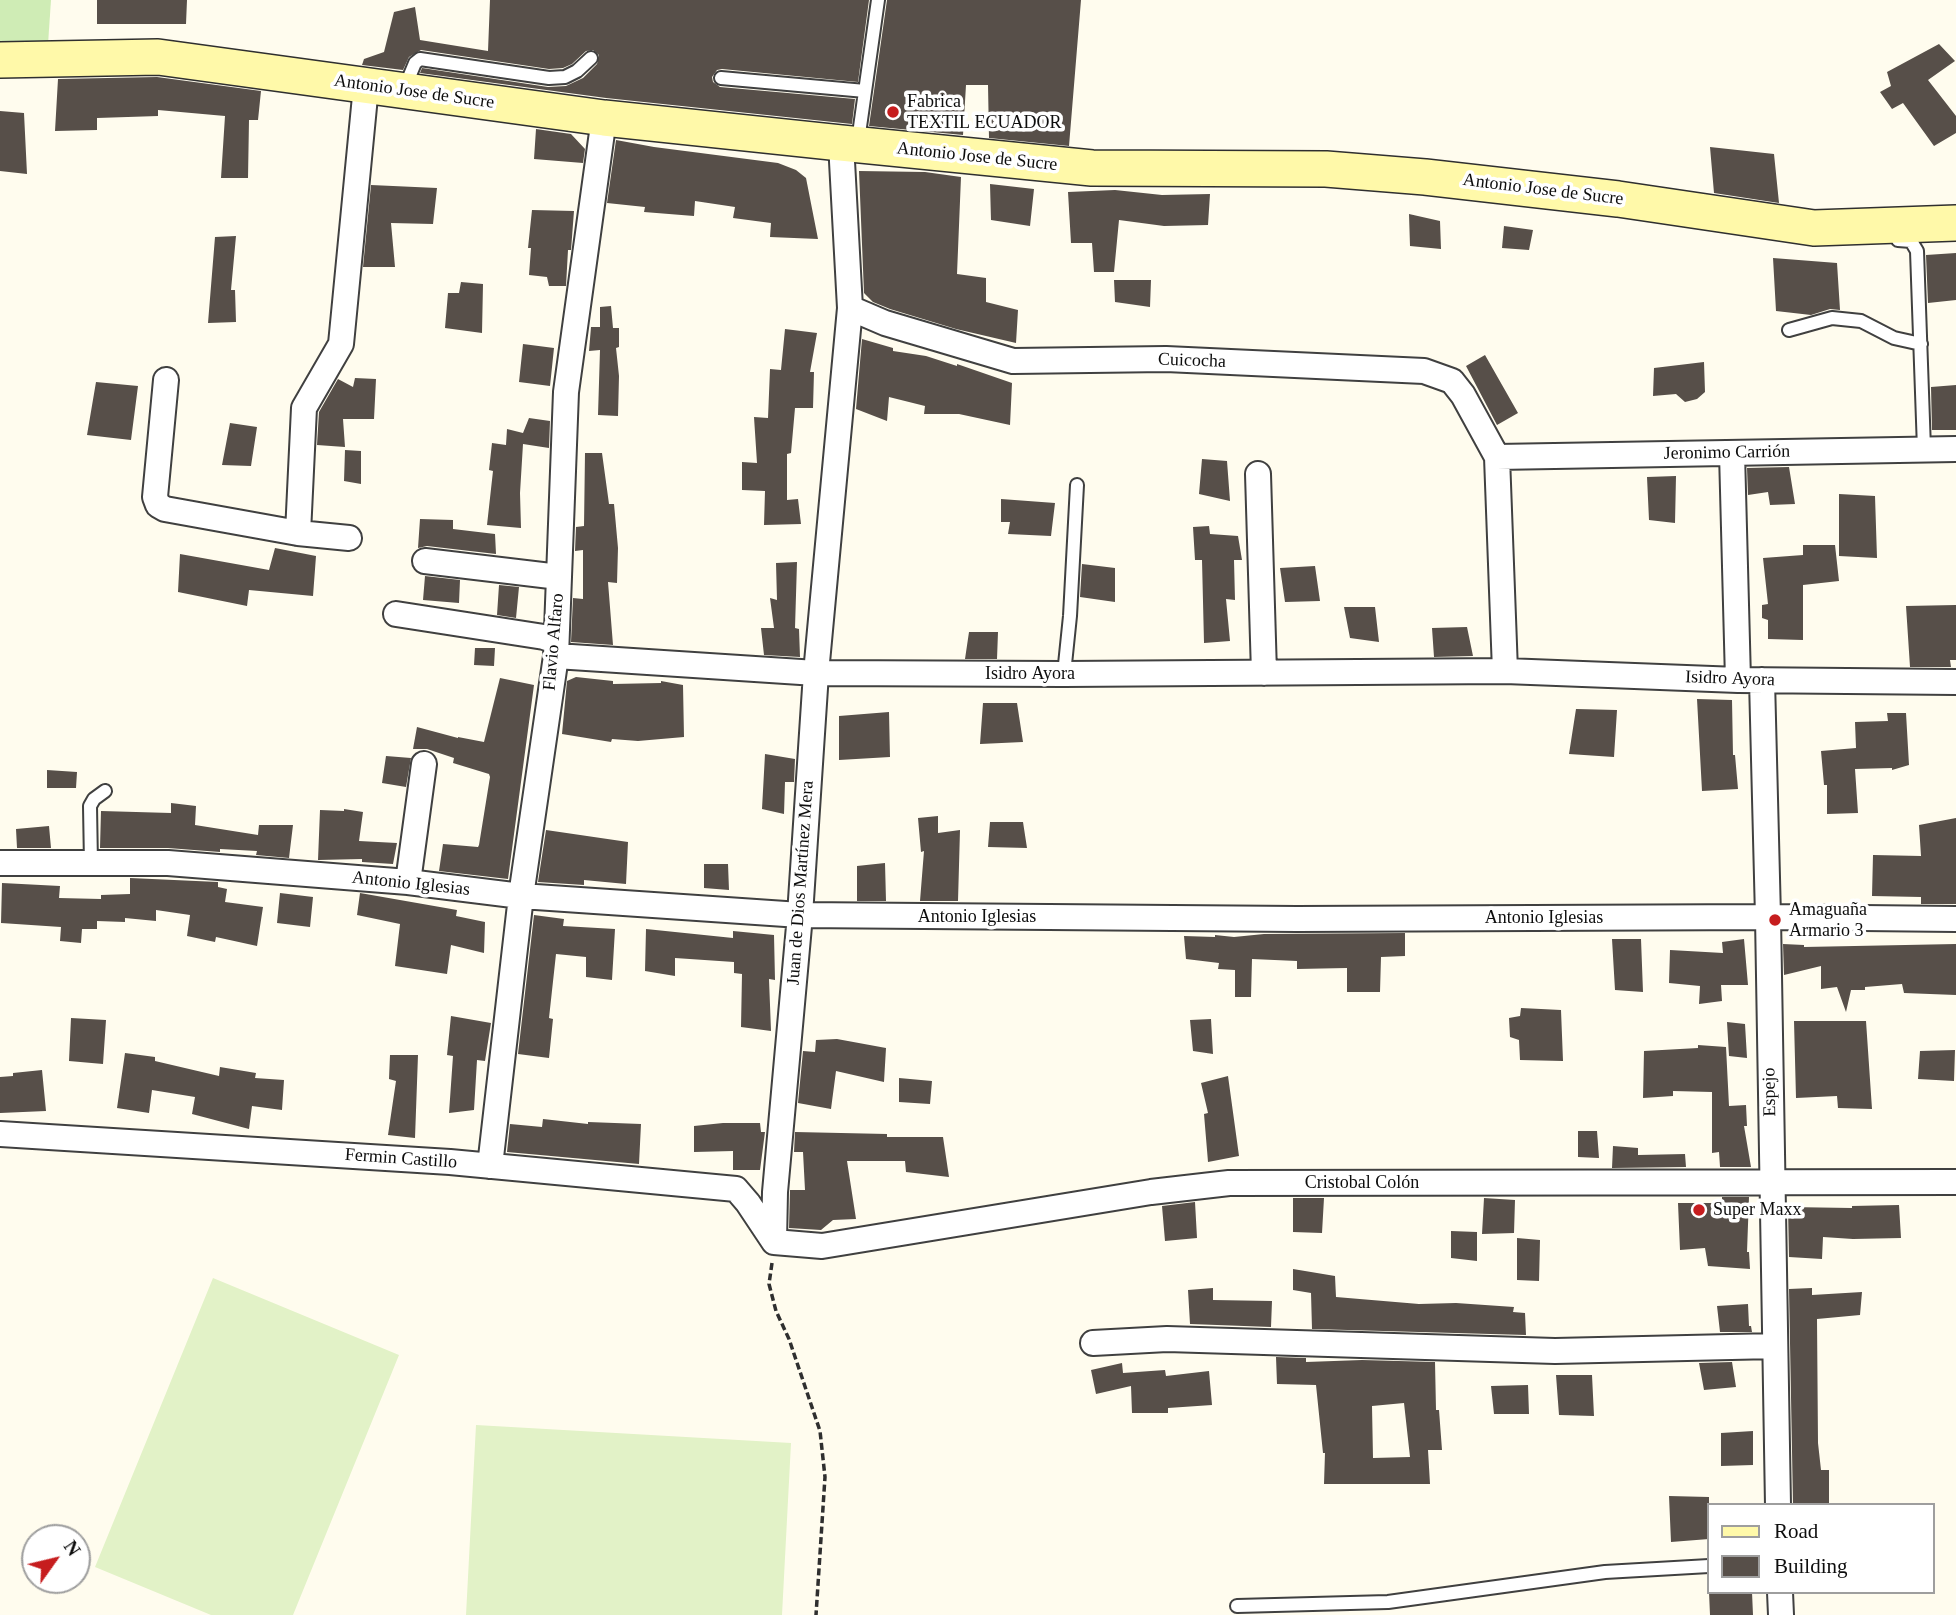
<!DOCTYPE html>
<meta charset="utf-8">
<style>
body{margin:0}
#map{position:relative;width:1956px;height:1615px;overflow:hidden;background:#fffcee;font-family:"Times New Roman",serif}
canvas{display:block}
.legend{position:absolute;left:1707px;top:1503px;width:228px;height:91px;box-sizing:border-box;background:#fff;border:2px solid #9e9e9e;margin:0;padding:9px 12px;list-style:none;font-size:21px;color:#0d0d0d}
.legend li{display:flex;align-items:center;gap:14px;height:35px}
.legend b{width:35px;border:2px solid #9e9e9e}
.north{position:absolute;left:21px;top:1524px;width:70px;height:70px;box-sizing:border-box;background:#fff;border:2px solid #9e9e9e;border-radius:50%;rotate:56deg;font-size:19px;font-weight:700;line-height:28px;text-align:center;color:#0d0d0d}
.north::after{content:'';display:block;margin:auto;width:24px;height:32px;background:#c61d1e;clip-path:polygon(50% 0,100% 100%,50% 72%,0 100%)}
</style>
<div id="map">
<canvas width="1956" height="1615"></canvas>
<ul class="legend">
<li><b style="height:9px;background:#fff9a9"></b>Road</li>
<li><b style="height:19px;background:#574f49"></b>Building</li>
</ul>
<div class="north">N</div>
</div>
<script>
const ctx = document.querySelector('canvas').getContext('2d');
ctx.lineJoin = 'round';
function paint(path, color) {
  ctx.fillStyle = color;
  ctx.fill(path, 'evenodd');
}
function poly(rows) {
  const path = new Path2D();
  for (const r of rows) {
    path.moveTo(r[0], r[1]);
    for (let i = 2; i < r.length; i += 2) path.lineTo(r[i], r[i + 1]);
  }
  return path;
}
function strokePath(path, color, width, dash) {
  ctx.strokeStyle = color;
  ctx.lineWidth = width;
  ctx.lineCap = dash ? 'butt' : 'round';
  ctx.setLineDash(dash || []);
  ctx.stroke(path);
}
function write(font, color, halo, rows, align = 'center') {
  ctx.font = font + ' "Times New Roman",serif';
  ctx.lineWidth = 7;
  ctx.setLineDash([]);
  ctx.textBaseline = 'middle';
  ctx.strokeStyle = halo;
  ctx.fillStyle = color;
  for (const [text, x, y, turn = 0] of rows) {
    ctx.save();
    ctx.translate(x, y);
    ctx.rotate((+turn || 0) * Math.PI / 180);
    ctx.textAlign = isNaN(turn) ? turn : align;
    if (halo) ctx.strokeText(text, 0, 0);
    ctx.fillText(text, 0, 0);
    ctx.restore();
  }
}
paint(poly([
 [0,0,51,0,47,59,0,60]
]), '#cfecb5');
paint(poly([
 [213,1278,399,1355,293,1615,211,1615,95,1567],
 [476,1425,791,1443,782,1615,466,1615]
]), '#e2f2c7');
paint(poly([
 [97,0,187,0,186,24,97,24],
 [490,0,869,0,858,82,722,69,717,70,712,77,713,82,720,87,855,99,852,124,606,98,420,73,422,68,548,87,566,86,583,78,597,64,599,55,593,50,586,51,572,64,563,68,549,69,421,50,409,57,403,70,362,65,364,59,384,52,394,12,415,7,420,40,488,51],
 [887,0,1081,0,1069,146,989,138,988,85,966,85,963,135,869,126],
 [1939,44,1955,61,1928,80,1956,116,1956,133,1934,146,1903,103,1892,109,1880,92,1891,86,1887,72],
 [157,77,261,91,258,120,249,120,248,178,221,178,225,116,158,110,158,116,97,118,97,130,55,131,58,79],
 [0,111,24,113,27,174,0,171],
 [536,129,571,134,585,149,583,163,534,159],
 [616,140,654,147,778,163,796,170,806,178,818,239,770,237,771,223,733,218,735,207,695,201,694,216,644,212,645,207,607,203],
 [1710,147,1774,154,1779,203,1714,193],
 [859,171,925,172,961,177,957,274,986,278,986,302,1018,310,1016,343,956,329,890,309,873,302,864,293],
 [990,184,1034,189,1030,226,991,220],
 [371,185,437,188,433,224,391,223,395,267,363,267],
 [1115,190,1162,195,1210,194,1208,225,1164,226,1119,220,1114,272,1094,272,1092,243,1071,243,1068,192],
 [532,210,574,211,571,250,568,250,566,286,549,286,547,277,529,275,531,248,528,248],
 [1409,214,1440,221,1441,249,1410,246],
 [1504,226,1533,230,1529,250,1502,248],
 [236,236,231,290,235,290,236,322,208,323,215,237],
 [1956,253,1956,300,1928,303,1926,255],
 [1773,258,1837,263,1840,310,1830,309,1811,315,1776,311],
 [1114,280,1151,280,1150,307,1115,302],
 [461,282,483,284,482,333,445,328,448,293,459,293],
 [611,306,613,328,619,328,619,347,616,348,619,376,618,416,598,415,600,350,589,351,591,327,600,327,600,307],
 [785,329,817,333,810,372,814,372,813,408,795,408,791,453,787,454,787,500,798,499,801,524,764,525,765,491,742,490,742,462,757,463,754,417,768,418,770,369,781,370],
 [862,339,893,348,893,351,926,356,957,366,957,364,1012,383,1010,425,959,414,924,414,925,406,889,397,887,421,856,409],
 [523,344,554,348,550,386,519,382],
 [1485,355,1518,413,1497,425,1466,366],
 [1704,362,1705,392,1697,399,1685,402,1676,394,1653,396,1654,368],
 [355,378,376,379,374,419,343,419,345,447,317,445,319,412,338,379,353,387],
 [96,382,138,386,131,440,87,435],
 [1956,385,1956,430,1932,430,1931,387],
 [529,418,550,421,549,448,523,444,520,493,521,528,487,525,493,471,489,470,492,443,506,445,507,429,523,433],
 [230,423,257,427,251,466,222,465],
 [345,450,361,451,361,484,344,481],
 [585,453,602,453,609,504,614,504,618,548,617,583,608,582,613,645,571,642,573,598,583,599,583,550,575,551,576,527,584,526],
 [1202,459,1227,461,1230,501,1199,494],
 [1789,467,1795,504,1770,505,1768,492,1748,495,1747,468],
 [1676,476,1675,523,1649,520,1647,477],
 [1839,494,1875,496,1877,558,1839,556],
 [1001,499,1055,503,1051,536,1008,534,1010,522,1001,522],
 [420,519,453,520,453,529,495,534,496,554,427,546,418,548],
 [1209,526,1210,534,1238,536,1242,560,1234,560,1235,600,1226,599,1230,641,1204,643,1202,560,1195,560,1193,527],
 [1803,545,1835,545,1839,581,1803,585,1803,640,1768,639,1768,620,1762,618,1762,605,1768,604,1763,558,1803,555],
 [275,548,316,556,313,596,249,590,247,606,178,592,180,554,269,570],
 [797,562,795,628,799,629,800,657,764,655,761,628,774,628,770,598,777,600,776,563],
 [1082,564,1115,568,1115,602,1080,597],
 [1315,566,1320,601,1285,602,1280,568],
 [425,576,460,580,459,603,423,600],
 [499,585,519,587,516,618,497,615],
 [1956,605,1956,660,1950,660,1951,667,1910,667,1906,606],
 [1344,607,1375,607,1379,642,1350,638],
 [1467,627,1473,656,1434,657,1432,628],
 [969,632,998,632,997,659,965,659],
 [475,648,495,648,494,666,474,665],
 [576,677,613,681,613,684,661,683,661,681,683,685,684,737,638,741,612,739,611,742,562,734,567,681],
 [500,678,534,685,508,879,439,871,443,844,478,847,479,845,490,777,489,774,453,763,454,758,427,749,413,749,417,727,458,738,458,737,484,742],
 [1697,699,1732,700,1733,755,1735,755,1738,789,1702,791],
 [983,703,1017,703,1023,742,980,744],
 [1576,709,1617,710,1614,757,1569,754],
 [889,712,890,757,839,760,839,716],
 [1887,713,1906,713,1909,765,1892,770,1892,768,1855,769,1858,813,1827,814,1827,785,1824,785,1821,751,1856,748,1855,722,1888,721],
 [765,754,795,759,794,782,785,782,784,814,762,809],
 [386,756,411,758,406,787,382,783],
 [47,770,77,772,76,788,47,788],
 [171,803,196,806,195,825,258,835,259,825,293,825,289,858,256,855,257,851,220,849,220,852,168,848,100,848,101,811,171,813],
 [344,809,363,812,359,841,397,843,393,864,362,862,362,859,318,860,320,810,344,811],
 [938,816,938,833,960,830,958,901,920,901,924,851,921,852,918,818],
 [1956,818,1956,904,1921,904,1921,897,1872,896,1873,855,1921,856,1919,825],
 [990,822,1023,822,1027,848,988,847],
 [49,826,51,848,17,848,16,829],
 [546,830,628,842,626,884,584,880,584,885,538,882],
 [885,863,886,901,857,901,857,866],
 [704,864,728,864,729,890,704,888],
 [130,878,218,882,218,887,227,889,225,902,263,907,257,946,216,937,215,942,187,936,190,915,156,910,156,921,125,918,125,922,97,921,97,929,82,929,81,943,60,941,61,927,1,923,2,883,60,886,59,898,101,899,101,895,130,894],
 [280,893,313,897,310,927,277,923],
 [360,893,457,910,456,916,485,922,484,953,451,945,447,974,395,966,400,924,357,915],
 [534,915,564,919,563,926,615,929,612,980,586,977,586,957,556,954,549,1018,553,1019,549,1058,518,1054],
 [646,929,733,938,733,931,774,935,775,980,769,979,771,1031,741,1027,742,974,734,973,734,962,675,958,675,976,645,971],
 [1405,933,1405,956,1381,957,1380,992,1347,992,1347,968,1297,969,1297,961,1252,959,1251,997,1235,997,1235,970,1218,969,1219,963,1186,959,1184,936,1215,937,1215,935,1234,937,1264,934],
 [1612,939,1641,939,1643,992,1615,990],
 [1744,939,1748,985,1721,985,1722,1001,1699,1004,1700,986,1669,983,1670,950,1723,953,1722,942],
 [1783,944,1804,945,1804,947,1956,944,1956,995,1904,993,1902,984,1865,987,1865,990,1851,990,1846,1012,1837,987,1821,989,1821,966,1784,975],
 [1521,1008,1561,1010,1563,1061,1520,1060,1519,1040,1510,1037,1509,1018,1520,1016],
 [451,1016,491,1023,485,1061,477,1060,474,1110,449,1113,453,1056,447,1055],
 [71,1018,106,1020,103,1064,69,1061],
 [1211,1019,1213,1054,1193,1051,1190,1020],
 [1794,1021,1866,1021,1872,1109,1838,1108,1837,1096,1796,1098],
 [1727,1022,1745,1024,1747,1058,1729,1056],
 [837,1039,886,1048,884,1082,836,1071,831,1109,798,1103,803,1051,815,1052,816,1040],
 [1698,1045,1726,1047,1729,1106,1746,1105,1747,1126,1744,1126,1751,1167,1720,1167,1719,1152,1712,1153,1712,1092,1673,1091,1673,1096,1643,1098,1644,1051,1698,1048],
 [1955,1050,1954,1081,1918,1079,1920,1051],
 [125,1053,155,1057,155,1061,219,1076,220,1067,256,1073,255,1078,284,1080,282,1110,252,1106,249,1129,192,1114,195,1097,152,1090,149,1113,117,1108],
 [390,1055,418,1055,415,1138,388,1135,396,1081,389,1079],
 [42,1070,46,1111,0,1113,0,1077,13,1076,13,1073],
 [1228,1076,1239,1156,1208,1162,1204,1114,1208,1113,1201,1083],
 [899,1078,932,1081,930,1104,899,1102],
 [543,1119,588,1124,588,1122,641,1124,639,1164,507,1152,510,1124,542,1127],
 [723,1123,760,1123,761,1132,765,1132,760,1170,733,1170,733,1151,694,1152,694,1126],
 [1578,1131,1597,1131,1599,1158,1578,1157],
 [795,1132,887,1134,887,1137,943,1137,949,1177,906,1172,905,1161,847,1161,856,1219,833,1220,821,1230,789,1228,790,1190,805,1190,803,1152,794,1152],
 [1613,1146,1638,1148,1638,1155,1685,1154,1686,1167,1612,1168],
 [1722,1197,1749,1197,1747,1252,1749,1252,1750,1269,1708,1266,1705,1248,1680,1250,1678,1203,1722,1203],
 [1293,1198,1324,1198,1322,1233,1293,1232],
 [1484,1198,1515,1200,1514,1233,1482,1234],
 [1195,1202,1197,1238,1165,1241,1162,1206],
 [1899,1205,1901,1238,1853,1239,1823,1237,1822,1259,1789,1257,1788,1207,1852,1208,1852,1206],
 [1451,1231,1477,1232,1477,1261,1451,1258],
 [1517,1238,1540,1240,1539,1281,1517,1280],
 [1293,1269,1335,1276,1336,1297,1419,1304,1456,1303,1514,1307,1513,1312,1525,1313,1526,1335,1312,1329,1311,1293,1293,1290],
 [1213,1288,1213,1300,1272,1301,1271,1327,1190,1324,1188,1290],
 [1812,1288,1812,1295,1862,1292,1860,1315,1817,1319,1818,1443,1821,1470,1829,1470,1829,1505,1793,1505,1789,1289],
 [1748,1304,1749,1326,1751,1326,1752,1332,1720,1332,1717,1306],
 [1276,1357,1306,1358,1306,1362,1362,1360,1435,1362,1436,1410,1439,1410,1442,1450,1428,1450,1430,1484,1324,1484,1325,1453,1323,1453,1316,1385,1277,1384],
 [1404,1403,1410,1457,1373,1458,1372,1406],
 [1732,1362,1736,1387,1704,1390,1699,1363],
 [1122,1363,1123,1373,1165,1370,1166,1376,1209,1371,1212,1405,1168,1408,1168,1413,1132,1413,1131,1386,1096,1394,1091,1370],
 [1556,1375,1592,1375,1594,1416,1559,1415],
 [1528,1385,1529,1414,1494,1414,1491,1386],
 [1753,1431,1753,1465,1721,1466,1721,1433],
 [1669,1496,1709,1497,1709,1539,1671,1542],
 [1709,1592,1752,1592,1753,1615,1710,1615]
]), '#574f49');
const lane = poly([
 [721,78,865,91],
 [405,87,415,63,420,59,549,78,565,77,577,71,591,58],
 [858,141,878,0],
 [1898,240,1911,241,1917,251,1924,449],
 [1789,330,1832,318,1861,321,1894,338,1921,344],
 [1064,674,1070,616,1077,485],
 [91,864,90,806,94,799,105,791],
 [1237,1606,1388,1602,1605,1572,1709,1566]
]);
const street = poly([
 [850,308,885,323,1013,361,1166,359,1424,371,1452,381,1463,395,1497,457,1505,671,1738,680,1956,682],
 [166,380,155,497,158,505,165,509,298,533,349,538],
 [1732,453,1738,680],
 [1497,457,1956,449],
 [1258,474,1264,673],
 [298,533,304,408,341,344,366,86],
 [425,561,559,577],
 [396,614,544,637,556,641],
 [556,656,816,673,1064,674,1505,671],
 [1762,680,1768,917,1778,1505],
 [0,863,168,863,408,882,521,896,800,915,1297,919,1768,917,1956,919],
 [408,882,424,764],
 [0,1134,450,1162,736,1189,748,1203,774,1242],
 [490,1166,521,896,556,656,566,392,604,118],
 [774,1242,822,1246,1151,1192,1229,1183,1956,1182],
 [774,1242,775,1192,800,915,816,673,850,308,841,143],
 [1093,1343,1167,1339,1555,1351,1775,1346],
 [1780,1592,1781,1615]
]);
const secondary = poly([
 [0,60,158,57,604,118,841,143,1092,168,1326,169,1425,177,1618,199,1814,228,1956,223]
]);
strokePath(lane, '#404040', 16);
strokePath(street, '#404040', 28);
strokePath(secondary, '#2f2f2f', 38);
strokePath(poly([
 [772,1263,769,1284,776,1311,789,1339,820,1431,825,1477,816,1615]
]), '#2f2f2f', 3.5, [7, 3.5]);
strokePath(lane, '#fff', 12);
strokePath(street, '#fff', 24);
strokePath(secondary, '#fff9a9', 35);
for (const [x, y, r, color] of [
 [893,112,7,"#c61d1e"],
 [1775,920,7,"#c61d1e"],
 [1699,1210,7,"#c61d1e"]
]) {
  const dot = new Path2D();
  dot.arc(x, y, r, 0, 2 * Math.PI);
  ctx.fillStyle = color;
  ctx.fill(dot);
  strokePath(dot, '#fff', 2.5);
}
write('18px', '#0d0d0d', '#fff', [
 ["Antonio Jose de Sucre",414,92,8],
 ["Antonio Jose de Sucre",977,157,6],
 ["Antonio Jose de Sucre",1543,190,7],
 ["Cuicocha",1192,361,2],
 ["Jeronimo Carrión",1727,453,-1],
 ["Flavio Alfaro",554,642,-85],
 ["Isidro Ayora",1030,674],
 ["Isidro Ayora",1730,679,2],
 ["Juan de Dios Martínez Mera",801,883,-86],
 ["Antonio Iglesias",411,884,6],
 ["Antonio Iglesias",977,917],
 ["Antonio Iglesias",1544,918],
 ["Espejo",1770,1092,-91],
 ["Fermin Castillo",401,1159,4],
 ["Cristobal Colón",1362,1183]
]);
write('18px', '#0d0d0d', '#fff', [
 ["Fabrica",907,102],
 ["TEXTIL ECUADOR",907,123],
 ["Amaguaña",1789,910],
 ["Armario 3",1789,931],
 ["Super Maxx",1713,1210]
], 'left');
</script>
